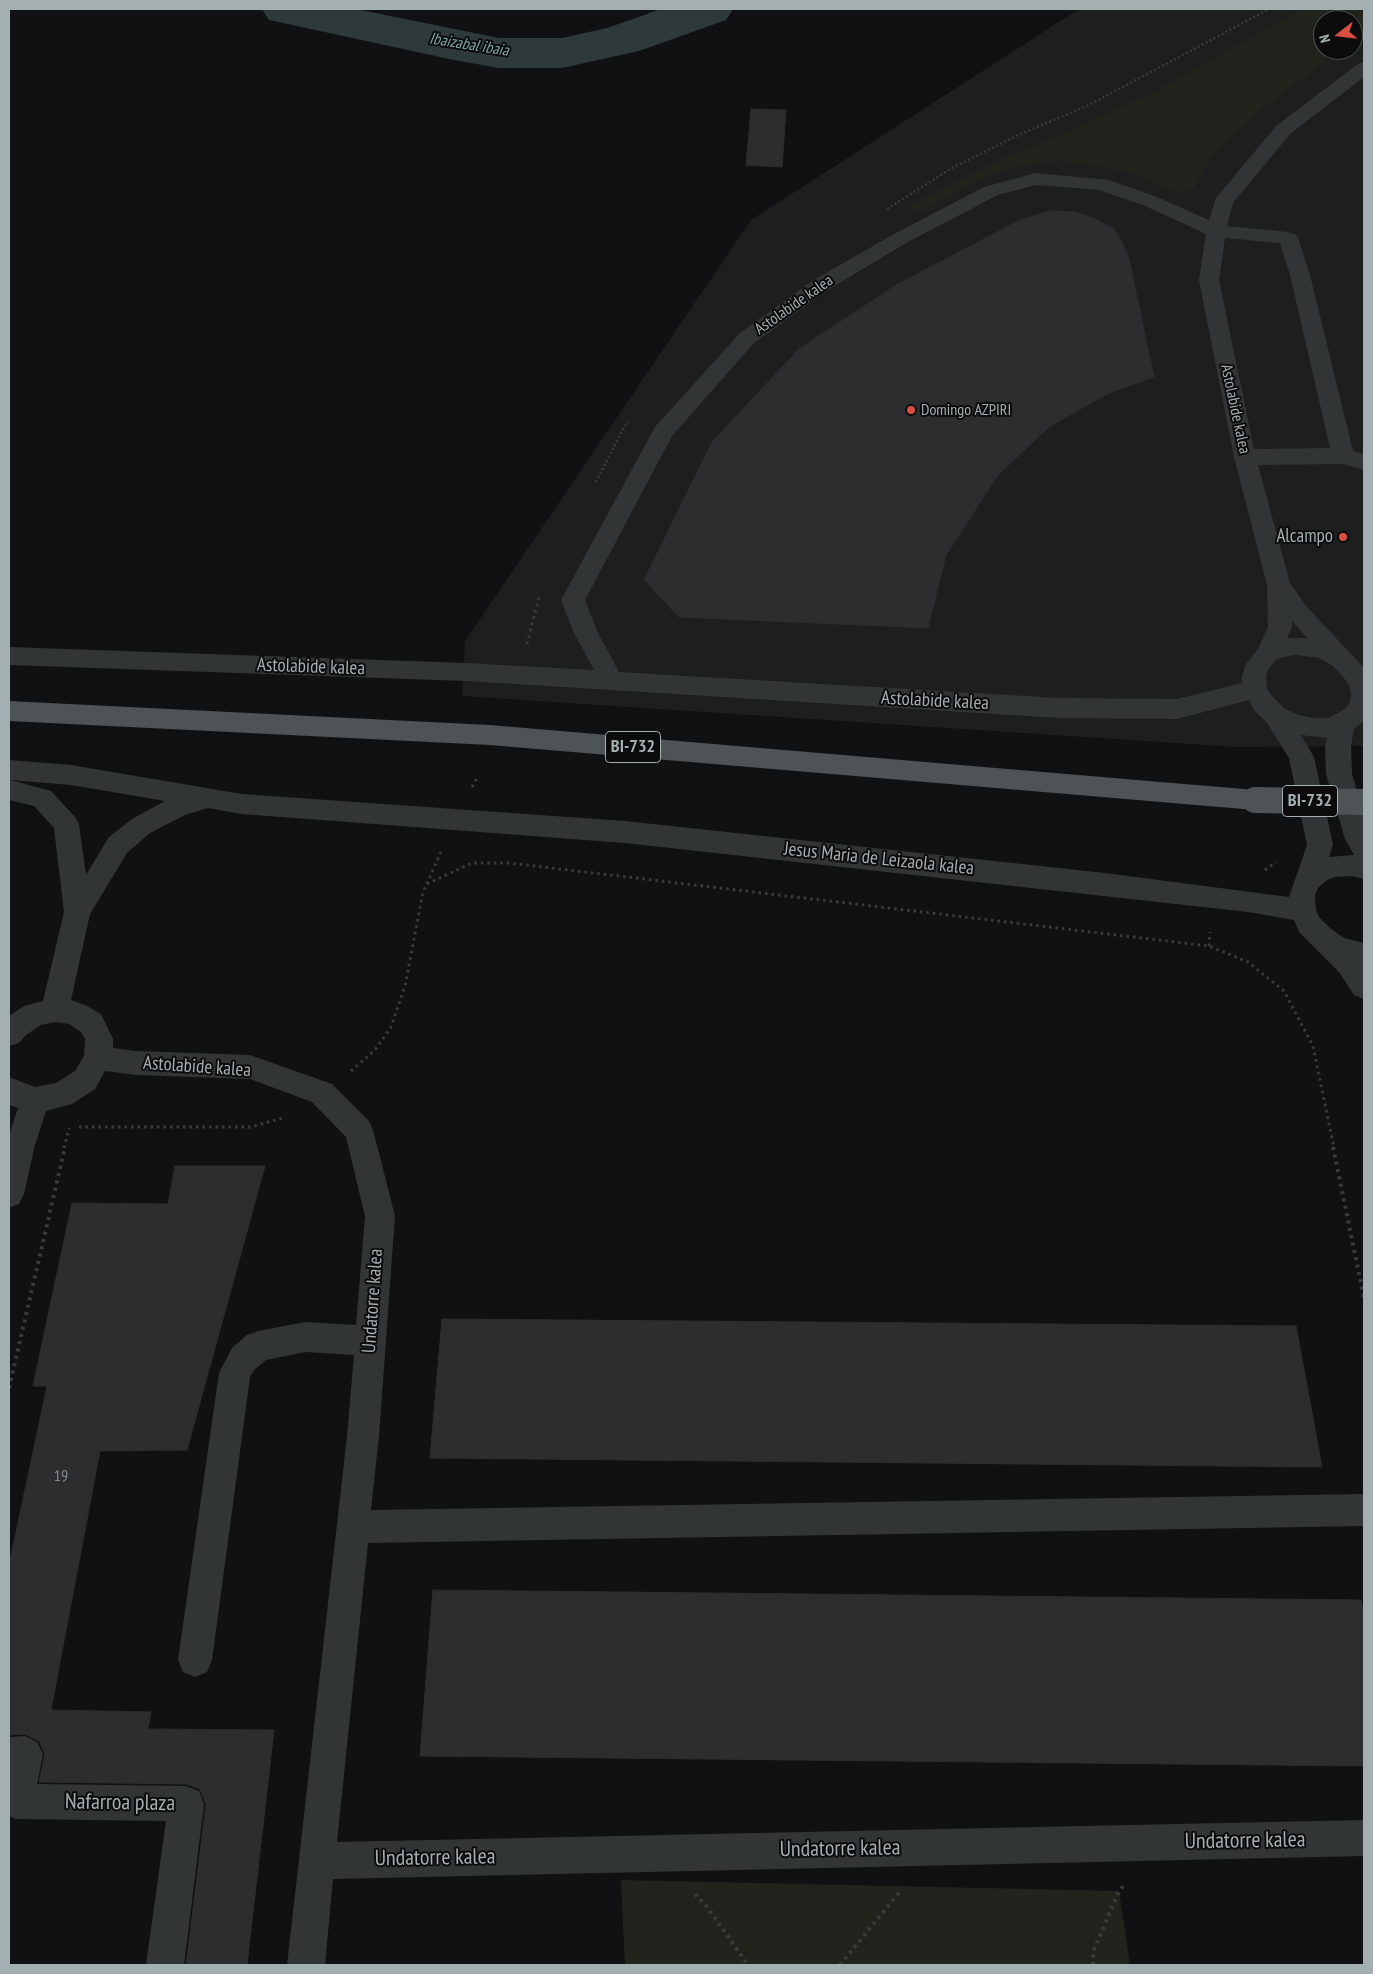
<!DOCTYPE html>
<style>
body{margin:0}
#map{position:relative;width:1373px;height:1974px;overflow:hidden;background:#101112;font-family:"PT Sans Narrow",sans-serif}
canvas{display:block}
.frame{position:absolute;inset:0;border:10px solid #a4afb1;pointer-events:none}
.north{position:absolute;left:1313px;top:10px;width:50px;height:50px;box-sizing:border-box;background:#0c0c0d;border:1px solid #494d4f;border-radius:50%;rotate:254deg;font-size:14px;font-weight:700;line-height:20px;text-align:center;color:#a4afb1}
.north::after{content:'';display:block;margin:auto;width:18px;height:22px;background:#d95042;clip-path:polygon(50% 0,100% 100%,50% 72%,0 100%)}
</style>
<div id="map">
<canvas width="1373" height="1974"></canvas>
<div class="frame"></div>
<div class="north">N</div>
</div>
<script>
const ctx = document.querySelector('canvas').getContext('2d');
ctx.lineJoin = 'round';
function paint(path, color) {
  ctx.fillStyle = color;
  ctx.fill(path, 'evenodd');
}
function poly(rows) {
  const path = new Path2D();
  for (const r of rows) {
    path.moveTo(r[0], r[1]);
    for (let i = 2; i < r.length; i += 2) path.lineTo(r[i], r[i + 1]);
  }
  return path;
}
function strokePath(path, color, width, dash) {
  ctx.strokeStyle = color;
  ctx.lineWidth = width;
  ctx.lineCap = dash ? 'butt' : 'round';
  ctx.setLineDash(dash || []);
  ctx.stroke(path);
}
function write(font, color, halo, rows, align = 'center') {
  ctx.font = font + ' "PT Sans Narrow",sans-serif';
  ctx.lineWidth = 4;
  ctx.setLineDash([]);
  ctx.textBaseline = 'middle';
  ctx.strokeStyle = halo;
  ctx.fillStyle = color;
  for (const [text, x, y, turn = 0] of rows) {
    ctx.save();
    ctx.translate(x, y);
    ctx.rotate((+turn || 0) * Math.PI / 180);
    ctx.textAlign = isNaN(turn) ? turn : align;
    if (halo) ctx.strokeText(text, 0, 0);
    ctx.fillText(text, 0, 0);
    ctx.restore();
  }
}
paint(poly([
 [1079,9,1364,9,1364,746,1236,747,462,696,465,641,751,220],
 [1323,20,1353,20,1353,50,1323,50]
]), '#1d1e1e');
paint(poly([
 [1302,9,1364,9,1364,33,1353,41,1353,20,1323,20,1323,50,1341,50,1260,110,1214,154,1194,188,1179,193,1159,187,1137,175,1098,166,1058,161,1017,167,987,176,922,211,907,207,1011,155,1061,135,1154,92],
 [621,1880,1119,1891,1130,1965,625,1965]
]), '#20241d');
paint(poly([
 [262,9,356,9,499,38,562,38,607,28,661,9,733,9,726,20,639,51,562,68,499,68,454,60,269,20,262,9]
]), '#2e3a39');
const building = poly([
 [751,109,786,110,782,167,746,165,751,109],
 [1050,211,1075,212,1098,220,1114,229,1122,242,1129,259,1154,377,1109,393,1050,426,998,475,946,555,928,628,679,617,644,580,712,442,799,349,896,285,1020,220,1050,211],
 [175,1166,265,1166,187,1450,100,1451,51,1710,151,1712,148,1729,274,1730,247,1965,186,1965,206,1804,200,1789,186,1784,39,1782,45,1754,39,1741,25,1734,9,1735,9,1565,47,1386,33,1386,72,1203,168,1204,175,1166],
 [442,1319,1296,1326,1322,1467,430,1458,442,1319],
 [433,1590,1361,1600,1364,1617,1364,1766,420,1756,433,1590]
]);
paint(building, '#2c2d2e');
strokePath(building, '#2b2c2d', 1);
strokePath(poly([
 [887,209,952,168,1016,136,1089,105,1269,9],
 [596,482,624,427,629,422]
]), '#383c3d', 2.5, [2, 2.5]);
strokePath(poly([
 [527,644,539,597],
 [472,787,478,776],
 [1265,870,1276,862],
 [427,884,472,863,509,863,1209,946,1248,962,1284,991,1313,1046,1334,1148],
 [1209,946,1210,932],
 [351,1071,375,1050,391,1027,405,986,423,892,441,852],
 [79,1127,251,1127,286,1117],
 [64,1148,69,1128]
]), '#383c3d', 3, [2.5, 4]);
strokePath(poly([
 [1333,1147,1364,1298],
 [9,1388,65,1147],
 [695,1894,708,1908,748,1965],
 [840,1965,901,1890],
 [1093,1965,1093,1952,1119,1891,1124,1885]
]), '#383c3d', 4, [3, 4.5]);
paint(poly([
 [1364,62,1364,77,1290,134,1233,203,1227,226,1288,232,1295,234,1298,238,1310,275,1353,451,1364,454,1364,470,1343,464,1258,465,1290,583,1307,607,1364,668,1364,721,1354,729,1351,746,1352,774,1364,816,1364,879,1352,876,1335,877,1327,880,1318,888,1315,895,1316,910,1319,917,1330,928,1344,938,1364,943,1364,999,1354,995,1339,972,1299,932,1294,920,1248,912,625,843,242,814,208,808,185,815,150,833,127,853,90,914,71,1000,85,1005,101,1014,113,1039,113,1048,136,1051,250,1055,332,1084,369,1121,373,1130,395,1216,379,1436,371,1510,1364,1494,1364,1526,368,1543,337,1842,1364,1820,1364,1856,333,1879,325,1965,287,1965,347,1436,354,1355,305,1352,266,1360,254,1370,250,1377,212,1660,207,1672,195,1677,183,1672,178,1660,219,1373,232,1348,247,1335,258,1331,305,1322,356,1325,365,1216,346,1137,312,1102,250,1079,136,1075,105,1071,95,1089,72,1104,46,1111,35,1145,24,1194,19,1204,9,1208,9,1135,18,1108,9,1105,9,1077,35,1087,56,1083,75,1071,84,1056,85,1039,81,1032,69,1024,55,1022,41,1025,26,1035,19,1043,9,1046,9,1016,24,1006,43,1001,64,912,54,828,34,806,9,800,9,760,71,765,242,794,625,821,1105,873,1289,897,1307,845,1289,758,1267,723,1254,710,1249,700,1177,719,1059,718,466,681,9,665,9,647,466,663,594,670,573,631,561,600,655,427,740,333,812,281,894,234,984,187,1036,173,1109,180,1157,197,1209,220,1216,198,1276,126,1358,64,1364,62],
 [1036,185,1099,190,1143,205,1206,234,1199,280,1234,457,1267,585,1268,627,1258,649,1246,664,1242,676,1242,683,1177,699,1059,698,619,672,597,631,585,600,672,436,754,343,826,291,908,242,998,195,1036,185],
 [1225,238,1280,243,1290,275,1330,448,1254,449,1219,280,1225,238],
 [1292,621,1307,638,1287,638,1292,627,1292,621],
 [1296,655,1319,658,1333,666,1344,678,1349,685,1351,695,1349,704,1345,709,1329,718,1313,718,1299,715,1285,709,1272,696,1267,689,1266,676,1269,668,1276,660,1284,657,1296,655],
 [1301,735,1327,738,1325,746,1326,774,1345,839,1354,855,1329,857,1333,845,1314,757,1301,735],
 [10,780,71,785,165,801,132,819,109,837,86,875,79,824,75,817,51,791,10,780],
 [25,1736,37,1742,43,1754,37,1784,186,1786,199,1791,204,1804,184,1965,146,1965,166,1821,16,1819,9,1816,9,1737,25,1736]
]), '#323536');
paint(poly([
 [9,701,490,725,1255,790,1264,793,1268,800,1264,807,1255,810,490,745,9,721,9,701]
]), '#4e5355');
strokePath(poly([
 [1255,800,1364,802]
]), '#4e5355', 26);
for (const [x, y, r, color] of [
 [911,410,5,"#d95042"],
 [1343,537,5,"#d95042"]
]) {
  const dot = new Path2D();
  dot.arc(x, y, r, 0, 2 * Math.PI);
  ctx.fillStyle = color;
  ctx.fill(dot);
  strokePath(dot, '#0c0c0d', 2);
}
write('italic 16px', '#7ea8a4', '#0c0c0d', [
 ["Ibaizabal ibaia",469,45,9]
]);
write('16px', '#a4afb1', '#0c0c0d', [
 ["Astolabide kalea",794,305,-35],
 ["Astolabide kalea",1235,409,78]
]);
write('16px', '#a4afb1', '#0c0c0d', [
 ["Domingo AZPIRI",921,410]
], 'left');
write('16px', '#868e90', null, [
 ["19",61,1476]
]);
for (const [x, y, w] of [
 [633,747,55],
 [1310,801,55]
]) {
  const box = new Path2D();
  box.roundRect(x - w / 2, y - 15.5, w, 31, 4);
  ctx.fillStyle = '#0c0c0d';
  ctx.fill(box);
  strokePath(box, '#a4afb1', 1);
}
write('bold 18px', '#a4afb1', null, [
 ["BI-732",633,747],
 ["BI-732",1310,801]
]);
write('19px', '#a4afb1', '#0c0c0d', [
 ["Alcampo",1333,537]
], 'right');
write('19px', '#a4afb1', '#0c0c0d', [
 ["Astolabide kalea",311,667,2],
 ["Astolabide kalea",935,701,3],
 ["Jesus Maria de Leizaola kalea",879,859,6],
 ["Astolabide kalea",197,1067,4],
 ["Undatorre kalea",373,1301,-86]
]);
write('22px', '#a4afb1', '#0c0c0d', [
 ["Nafarroa plaza",120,1803,1],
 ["Undatorre kalea",1245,1841,-1],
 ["Undatorre kalea",840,1849,-1],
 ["Undatorre kalea",435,1858,-1]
]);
</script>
